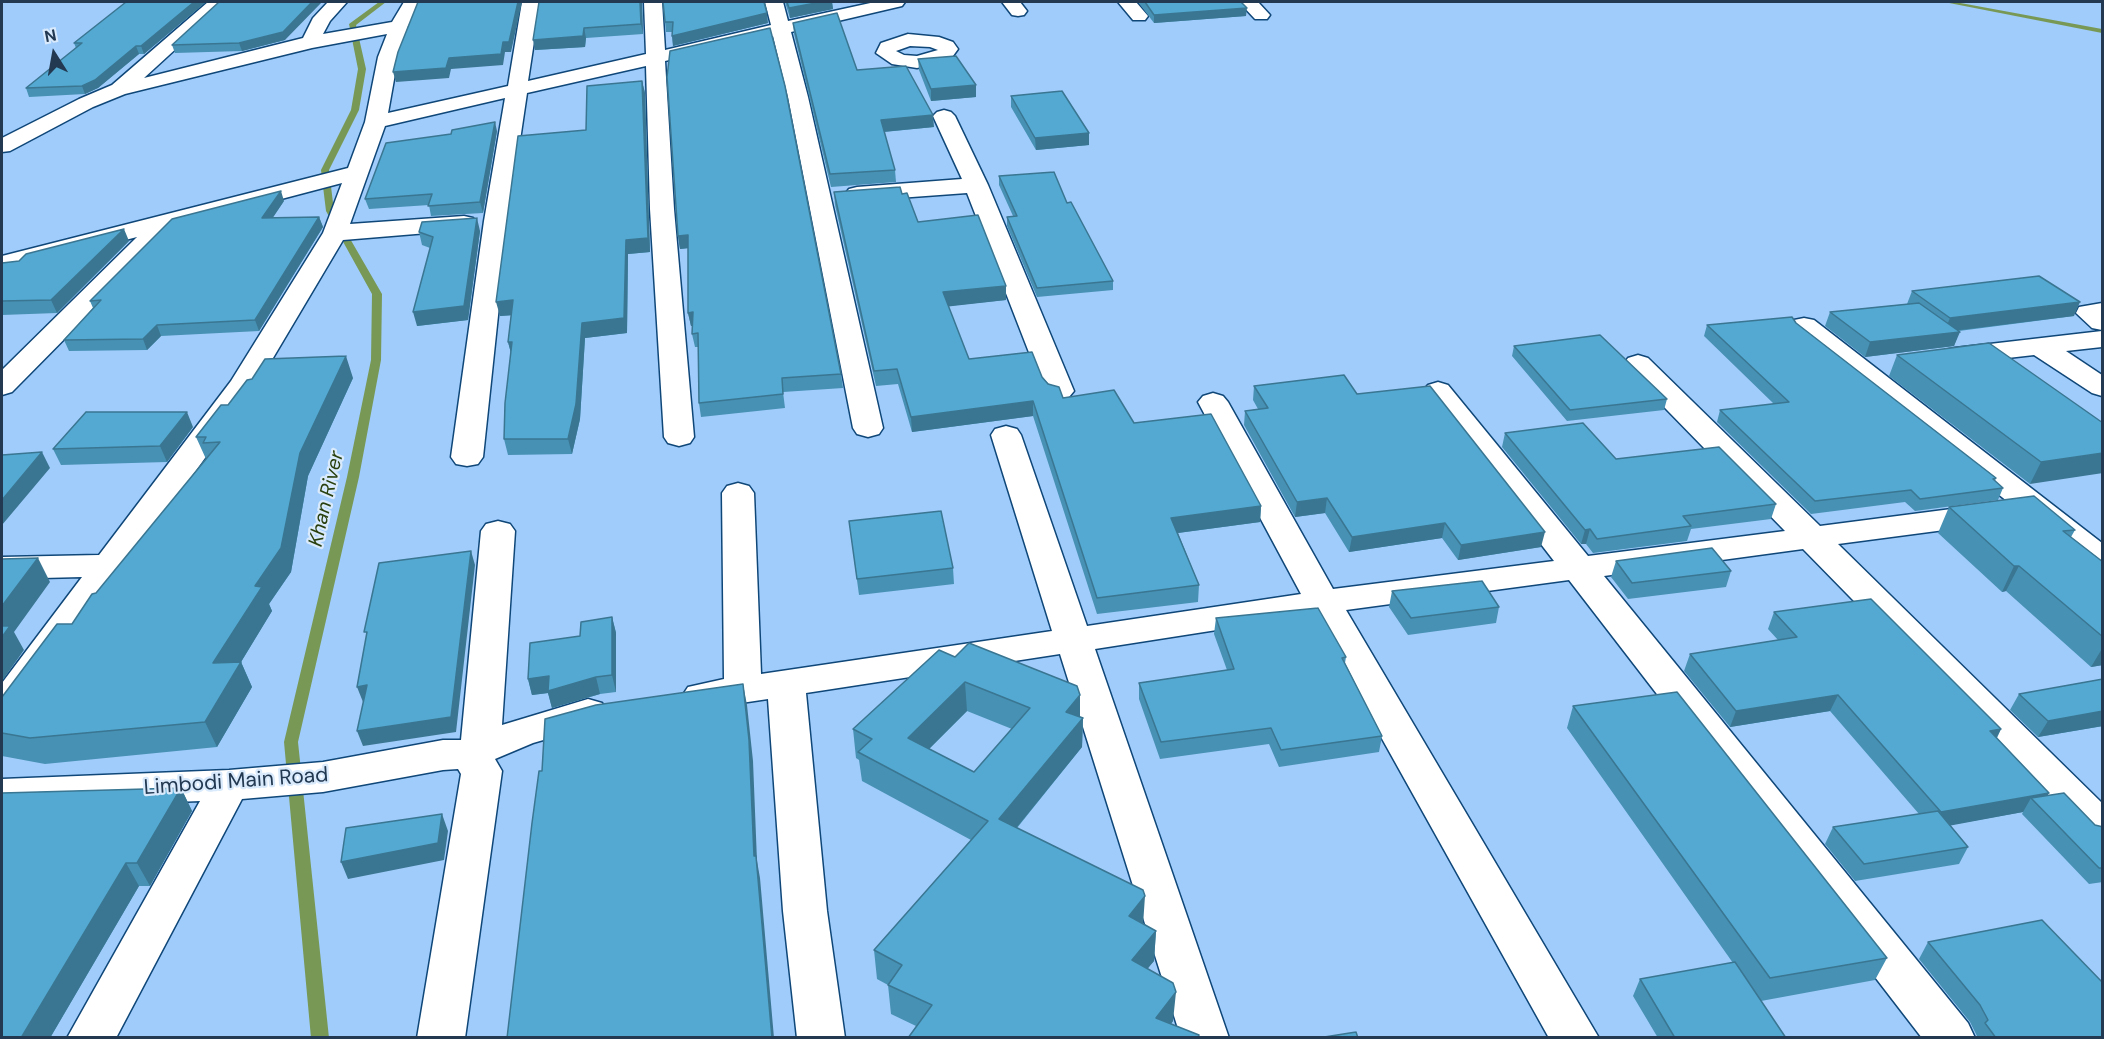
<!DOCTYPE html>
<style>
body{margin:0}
#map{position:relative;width:2104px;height:1039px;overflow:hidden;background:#a0ccfb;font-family:"DM Sans",sans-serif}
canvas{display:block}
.frame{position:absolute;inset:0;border:3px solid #223951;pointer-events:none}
.north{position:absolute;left:24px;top:24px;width:60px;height:60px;-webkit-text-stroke:4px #d9eafc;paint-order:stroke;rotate:349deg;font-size:16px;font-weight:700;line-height:24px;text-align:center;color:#223951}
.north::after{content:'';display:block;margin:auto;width:21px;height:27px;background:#223951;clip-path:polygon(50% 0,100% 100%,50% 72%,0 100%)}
</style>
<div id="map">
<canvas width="2104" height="1039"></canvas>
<div class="frame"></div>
<div class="north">N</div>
</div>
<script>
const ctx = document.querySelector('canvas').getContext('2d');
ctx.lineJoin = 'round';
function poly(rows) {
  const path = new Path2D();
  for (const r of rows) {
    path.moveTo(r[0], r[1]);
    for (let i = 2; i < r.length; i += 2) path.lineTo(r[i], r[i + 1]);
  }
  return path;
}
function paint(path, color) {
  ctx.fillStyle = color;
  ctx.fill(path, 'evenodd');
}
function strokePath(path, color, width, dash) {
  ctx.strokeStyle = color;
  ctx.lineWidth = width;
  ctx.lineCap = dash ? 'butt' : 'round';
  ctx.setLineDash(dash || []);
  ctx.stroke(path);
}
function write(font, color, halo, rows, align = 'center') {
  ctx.font = font + ' "DM Sans",sans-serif';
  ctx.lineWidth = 4.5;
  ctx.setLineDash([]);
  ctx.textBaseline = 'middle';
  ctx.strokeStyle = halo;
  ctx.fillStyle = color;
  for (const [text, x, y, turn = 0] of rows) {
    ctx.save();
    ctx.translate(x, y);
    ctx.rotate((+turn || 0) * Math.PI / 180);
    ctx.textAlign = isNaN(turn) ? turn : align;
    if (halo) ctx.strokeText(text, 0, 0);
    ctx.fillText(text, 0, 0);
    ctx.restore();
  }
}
paint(poly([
 [379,2,386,2,356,25,366,69,359,110,329,170,334,211,382,294,381,360,359,477,298,742,329,1038,311,1038,284,742,347,477,371,360,372,294,326,211,321,170,351,110,358,69,349,24,379,2],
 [1944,2,1955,2,2102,29,2102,33,1944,2]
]), '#789956');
const minor = poly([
 [208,2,227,2,144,78,303,38,313,18,328,2,347,2,330,21,323,34,392,22,404,2,422,2,408,26,398,57,388,113,508,86,522,2,540,2,528,81,646,54,644,2,662,2,665,50,771,25,765,2,783,2,788,21,875,2,905,2,902,6,791,32,808,97,883,428,879,434,868,437,857,434,853,428,788,97,773,36,665,61,674,209,694,437,690,443,679,446,668,443,664,437,650,209,646,66,527,93,508,221,483,457,478,464,467,466,456,464,451,457,484,221,505,98,385,126,350,224,464,216,473,218,476,223,473,228,464,230,343,240,254,390,16,720,2,723,2,683,82,577,2,579,2,557,99,555,231,381,323,233,342,183,175,227,12,392,2,395,2,370,137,237,2,272,2,256,348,168,365,122,378,57,387,34,312,48,125,94,93,107,10,151,2,152,2,138,79,99,112,85,208,2],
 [1002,2,1020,2,1027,11,1024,15,1018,16,1012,15,1002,2],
 [1118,2,1136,2,1148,16,1145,20,1133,20,1118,2],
 [1239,2,1258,2,1270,15,1267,19,1255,19,1239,2],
 [908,34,939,37,953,42,958,49,950,60,917,68,892,64,876,53,881,43,908,34],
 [910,46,930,47,938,50,917,56,904,55,896,51,910,46],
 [944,110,951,112,955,116,988,185,1074,391,1069,397,1059,400,1049,397,1044,391,967,193,857,201,849,199,845,194,849,189,857,187,962,179,933,116,937,112,944,110],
 [2102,303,2102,330,2092,328,2076,313,2079,307,2102,303],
 [1804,318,1814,320,2102,543,2102,570,2090,567,1794,332,1790,326,1794,320,1804,318],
 [2102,331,2102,347,2066,351,2102,375,2102,396,2092,393,2034,355,1955,364,1945,362,1941,356,1945,350,1955,348,2102,331],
 [1638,355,1648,358,1820,526,1990,504,2002,507,2006,514,2002,521,1990,524,1838,544,2102,803,2102,844,2087,839,1803,549,1604,576,1968,1023,1975,1038,1922,1038,1569,580,1346,610,1599,1038,1549,1038,1313,615,1095,649,1229,1038,1181,1038,1060,654,806,693,827,911,845,1038,797,1038,783,911,768,699,701,709,688,705,682,696,688,687,724,679,722,493,727,486,738,483,749,486,754,493,761,674,1052,631,991,435,995,429,1006,426,1017,429,1021,435,1087,626,1301,594,1198,402,1203,396,1213,393,1223,396,1228,402,1333,589,1554,561,1423,391,1428,385,1438,382,1448,385,1588,556,1785,531,1628,370,1624,364,1628,358,1638,355],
 [498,521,510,524,515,531,502,725,588,699,602,703,607,713,602,723,533,743,495,759,502,771,465,1038,417,1038,461,774,458,769,443,770,323,792,242,799,116,1038,67,1038,200,801,2,809,2,779,229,770,323,762,443,740,461,740,481,531,486,524,498,521]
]);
strokePath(minor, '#0f4779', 3);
paint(minor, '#fff');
paint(poly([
 [126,2,206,2,144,54,139,54,98,88,85,94,29,97,26,88,76,48,74,43],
 [539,2,642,2,643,34,586,38,585,47,535,50],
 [663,2,768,23,673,46,672,32,666,32],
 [785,2,832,2,833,9,790,18],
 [1138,2,1241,2,1246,16,1154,23],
 [793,23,934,127,884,132,895,170,896,182,831,187,794,34],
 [285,40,242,51,175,53,172,45],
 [918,59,976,97,931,101,919,70],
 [642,81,645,93,650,252,628,254,627,333,585,338,580,419,572,454,508,455,504,439,511,353,508,342,511,315,500,316,586,130],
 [1011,96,1089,133,1089,145,1036,150,1011,107],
 [497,131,483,213,431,216,429,205,369,209,365,199,451,134],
 [999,176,1067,203,1113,281,1113,290,1037,297,1007,226,1007,217,1013,216,999,185],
 [834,192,902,194,918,222,1006,300,948,306,969,359,1042,377,1063,398,1134,423,1261,506,1260,522,1178,533,1199,585,1198,602,1097,614,1033,416,912,432,898,384,876,386,835,205],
 [284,201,272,218,319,217,323,227,259,331,161,336,147,350,69,351,64,340,93,308,90,301],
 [480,231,468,320,417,326,430,248,422,245,419,232],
 [678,236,841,374,843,388,783,392,785,408,701,417,699,403,698,347,695,347,692,334,693,326,691,326,688,313,688,248,680,249],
 [129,241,57,313,2,315,2,263,19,261],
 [1912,291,2074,316,1959,331,1954,346,1865,357,1825,326,1830,312,1907,304],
 [1796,323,1996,478,1995,481,2003,488,1998,500,1915,511,1905,502,1811,514,1717,422,1720,410,1774,404,1704,336,1707,325],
 [1514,346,1667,399,1664,410,1567,421,1512,356],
 [1897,355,2103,423,2030,484,1889,376],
 [353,378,308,476,291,572,269,604,272,611,241,662,252,687,217,747,45,764,2,756,2,697,72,624,206,459,196,437,228,405],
 [1254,386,1357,394,1541,547,1458,560,1442,538,1349,552,1325,513,1295,517,1244,425,1245,411,1258,409,1253,400],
 [193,427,167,462,61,465,53,449],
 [1505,433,1616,459,1776,504,1771,519,1691,529,1687,541,1593,553,1586,544,1581,544,1502,447],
 [1949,507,2075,530,2071,537,2103,562,2103,665,2091,667,2006,591,2002,592,1938,533],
 [849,521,953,568,954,584,859,595],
 [1616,561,1731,571,1726,587,1628,599,1611,577],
 [1392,591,1499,607,1496,623,1408,635,1389,607],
 [1774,612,2001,729,1997,738,2049,793,2047,796,2095,825,2103,827,2103,882,2089,884,2022,814,2023,812,1950,825,1968,847,1959,864,1855,881,1825,844,1833,827,1919,814,1830,711,1730,727,1684,671,1690,654,1778,640,1768,629],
 [612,617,616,633,616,692,600,694,552,708,548,693,532,695,528,679,580,636],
 [1216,618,1346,657,1345,663,1382,736,1379,752,1279,767,1269,744,1160,759,1139,699,1139,683,1227,670,1214,634],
 [939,650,1083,718,1082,747,1017,828,1143,924,1156,931,1154,961,1147,968,1173,1021,1171,1024,1199,1035,1199,1038,908,1038,916,1026,891,1014,888,985,877,979,874,950,971,840,862,781,859,760,856,758,853,729],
 [967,711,1012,729,974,772,929,749],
 [2103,679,2103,726,2038,737,2010,710,2019,694],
 [1573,706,1887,958,1875,980,1761,1001,1786,1038,1658,1038,1633,996,1640,979,1733,963,1567,728],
 [181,788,192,811,150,886,139,886,50,1038,2,1038,2,793],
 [1928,942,2103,1038,1976,1038,1977,1036,1970,1022,1919,959]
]), '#4791b4');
paint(poly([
 [194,2,206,2,144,54,141,46],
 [312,2,322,2,285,40,242,51,239,43],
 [518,2,522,2,511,52,505,52,503,65,451,69,449,78,396,82,393,72,449,58],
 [640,2,642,2,643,34,641,24],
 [821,2,832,2,833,9,790,18,789,8],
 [1247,8,1246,16,1154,23,1154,15],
 [767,13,768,23,673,46,672,36],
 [584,28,586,38,585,47,535,50,533,40],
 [136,46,139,54,98,88,85,94,82,86],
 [642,81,645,93,650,252,628,254,627,333,585,338,580,419,572,454,568,439,582,323,626,240],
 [976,85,976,97,931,101,931,89],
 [933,115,934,127,882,132,881,120],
 [495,122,497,131,483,213,480,202],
 [1089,133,1089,145,1036,150,1035,138],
 [281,191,284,201,266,228,262,218],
 [319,217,323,227,259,331,255,320],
 [477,218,480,231,468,320,417,326,413,312],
 [124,229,129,241,57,313,51,300],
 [688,235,690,248,680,249,678,236],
 [1006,286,1006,300,944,307,943,292],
 [513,300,517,315,500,316,496,302],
 [2080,302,2074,316,1944,332,1950,318],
 [693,312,696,326,691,326,688,313],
 [157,325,161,336,147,350,143,339],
 [1960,332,1954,346,1865,357,1870,342],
 [508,342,512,342,512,357],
 [346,356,353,378,308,476,291,572,269,604,272,611,241,662,252,687,217,747,205,722,213,663,300,453],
 [1033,401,1033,416,912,432,911,417],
 [187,412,193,427,167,462,160,446],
 [42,452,50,468,2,525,2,500],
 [2103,453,2103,473,2030,484,2041,462],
 [1327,498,1325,513,1295,517,1297,502],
 [1261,506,1260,522,1170,534,1171,518],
 [1445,523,1442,538,1349,552,1352,537],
 [1590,529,1586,544,1581,544,1585,530],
 [1545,532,1541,547,1458,560,1461,545],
 [471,551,475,565,456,732,363,746,357,731],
 [38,558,50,582,14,632,24,650,2,681,2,606],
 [2014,566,2019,566,2006,591,2002,592],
 [612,617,616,633,616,692,612,675],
 [2103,647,2103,665,2091,667],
 [549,676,596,677,600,694,552,708,548,693,532,695,528,679],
 [965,682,967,711,911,767,908,738],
 [743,684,747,705,753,761,757,861,760,878,774,1038,772,1038,754,856],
 [367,685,373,700,363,702,357,687],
 [1080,695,1080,722,1083,718,1082,747,1000,848,999,819,1066,712],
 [1838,695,1830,711,1730,727,1736,711],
 [2103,711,2103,726,2038,737,2048,721],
 [2001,729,1992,746,1990,731],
 [181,788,192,811,150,886,137,863],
 [2049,793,2040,808,2031,798,2023,812,1932,829,1941,812],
 [442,814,448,831,444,860,348,879,341,862],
 [126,863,139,886,50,1038,21,1038],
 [1145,896,1143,925,1129,916],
 [1156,931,1154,961,1131,989,1132,960],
 [1176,992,1173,1021,1161,1038,1156,1018]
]), '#3a7692');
const building = poly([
 [126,2,194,2,141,46,136,46,95,80,82,86,26,88,82,43,74,43,126,2],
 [219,2,312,2,283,32,239,43,172,45,219,2],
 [418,2,518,2,509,42,503,42,501,54,449,58,446,68,393,72,398,52,418,2],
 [539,2,640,2,641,24,584,28,583,36,533,40,539,2],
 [663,2,764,2,767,13,672,36,673,22,665,22,663,2],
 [787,2,821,2,789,8,787,2],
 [1145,2,1241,2,1247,8,1154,15,1145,2],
 [837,13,857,70,906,66,933,115,881,120,895,170,830,174,793,23,837,13],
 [770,28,785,86,841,374,782,378,783,394,699,403,698,333,692,334,693,312,688,313,688,235,678,236,667,77,670,51,770,28],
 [956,56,976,85,931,89,918,59,956,56],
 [642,81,648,238,626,240,624,318,582,323,576,404,568,439,504,439,505,403,512,342,508,342,513,300,496,302,518,136,586,130,587,86,642,81],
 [1062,91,1089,133,1035,138,1011,96,1062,91],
 [495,122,480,202,428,206,432,194,365,199,386,143,451,134,452,130,495,122],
 [1054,172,1067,203,1071,202,1113,281,1037,288,1007,217,1017,216,999,176,1054,172],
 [900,187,902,194,907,193,918,222,978,215,1006,286,943,292,969,359,1032,352,1042,377,1048,384,1059,387,1063,398,1114,390,1134,423,1211,414,1261,506,1171,518,1199,585,1097,598,1033,401,911,417,897,369,874,371,834,192,900,187],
 [281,191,262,218,319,217,255,320,157,325,143,339,64,340,101,300,90,301,172,219,281,191],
 [477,218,464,306,413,312,433,237,419,232,422,222,477,218],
 [124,229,51,300,2,301,2,263,19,261,26,254,124,229],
 [2039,276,2080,302,1950,318,1912,291,2039,276],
 [1919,303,1960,332,1870,342,1830,312,1919,303],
 [1792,317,1796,323,1996,478,1993,479,2003,488,1920,499,1911,490,1815,501,1720,410,1789,402,1707,325,1792,317],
 [1600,335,1667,399,1570,410,1514,346,1600,335],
 [1989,343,2103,423,2103,453,2041,462,1897,355,1989,343],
 [346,356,300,453,281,548,255,586,262,587,213,663,241,662,205,722,30,738,2,733,2,697,57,624,72,624,92,594,96,593,220,442,203,443,206,437,196,437,221,405,228,405,247,380,252,379,265,359,346,356],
 [1344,375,1357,394,1430,386,1545,532,1461,545,1445,523,1352,537,1327,498,1297,502,1245,411,1268,408,1254,386,1344,375],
 [86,412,187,412,160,446,53,449,86,412],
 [1583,423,1616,459,1719,447,1776,504,1683,516,1691,526,1597,539,1590,529,1585,530,1505,433,1583,423],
 [42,452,2,500,2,455,42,452],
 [2034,496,2075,530,2063,531,2103,562,2103,637,2019,566,2014,566,1949,507,2034,496],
 [941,511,953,568,857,579,849,521,941,511],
 [1712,548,1731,571,1632,583,1616,561,1712,548],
 [471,551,451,717,357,731,367,685,357,687,367,632,364,632,379,563,471,551],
 [38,558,2,606,2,559,38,558],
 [1482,581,1499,607,1411,618,1392,591,1482,581],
 [1871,599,2001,729,1990,731,2049,793,1941,812,1838,695,1736,711,1690,654,1797,637,1774,612,1871,599],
 [1318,608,1346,657,1342,658,1382,736,1281,750,1271,728,1161,742,1139,683,1234,669,1216,618,1318,608],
 [612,617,612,675,596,677,548,691,549,676,528,679,530,643,580,636,581,622,612,617],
 [2,626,10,626,2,637,2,626],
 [969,643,1077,686,1080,695,1066,712,1083,718,999,819,1143,890,1145,896,1129,916,1156,931,1132,960,1173,983,1176,992,1156,1018,1199,1035,1198,1038,908,1038,932,1005,888,985,902,965,874,950,988,821,858,752,872,739,853,729,939,650,955,657,969,643],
 [965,682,1030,708,974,772,908,738,965,682],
 [2103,679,2103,711,2048,721,2019,694,2103,679],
 [743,684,749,740,754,856,756,856,772,1038,507,1038,532,823,539,771,542,771,545,719,596,705,743,684],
 [1677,692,1887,958,1770,978,1573,706,1677,692],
 [181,788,137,863,126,863,21,1038,2,1038,2,793,181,788],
 [2064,793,2095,825,2103,827,2103,868,2099,868,2031,798,2064,793],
 [1938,811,1968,847,1864,864,1833,827,1938,811],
 [442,814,438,843,341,862,346,828,442,814],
 [2042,920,2103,983,2103,1038,1996,1038,1985,1023,1988,1020,1980,1005,1928,942,2042,920],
 [1735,962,1786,1038,1675,1038,1640,979,1735,962],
 [1356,1032,1358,1038,1318,1038,1356,1032]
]);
paint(building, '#53a9d1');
strokePath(building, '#3a7692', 1.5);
write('italic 20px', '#29400e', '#d9eafc', [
 ["Khan River",327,499,-77]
]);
write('21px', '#223951', '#d9eafc', [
 ["Limbodi Main Road",236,782,-4]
]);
</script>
